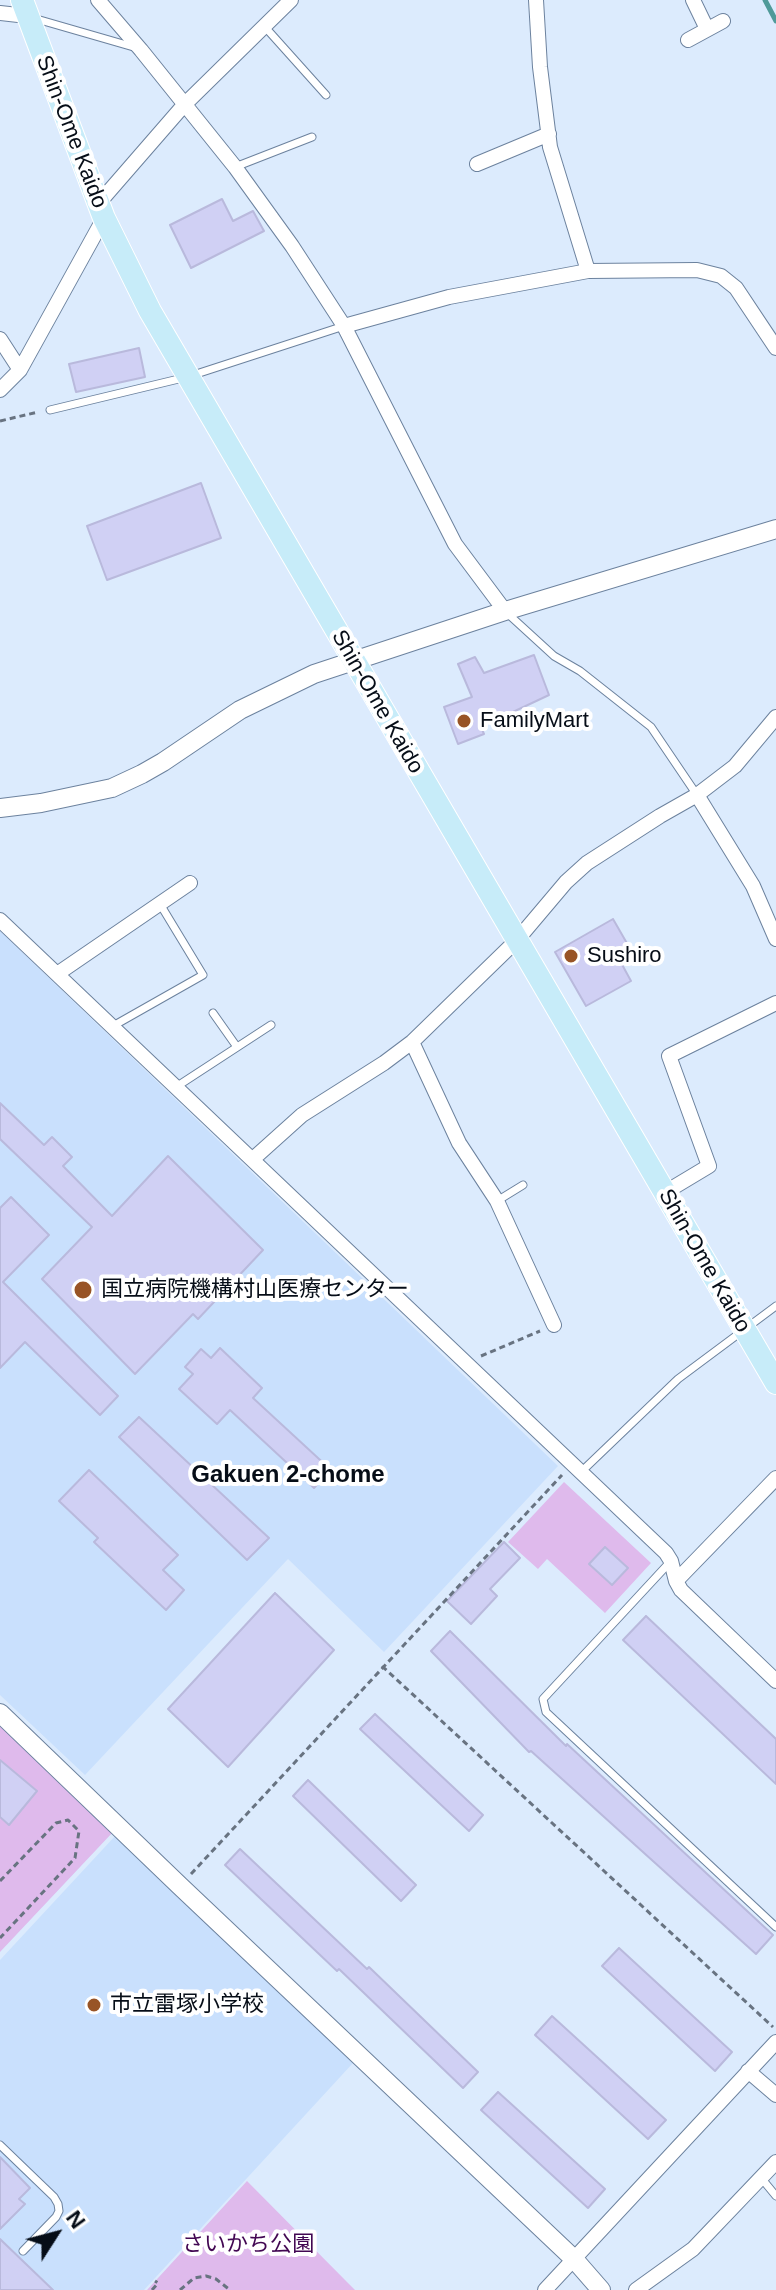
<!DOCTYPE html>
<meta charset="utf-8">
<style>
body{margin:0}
#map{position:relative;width:776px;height:2290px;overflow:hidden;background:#dcebfd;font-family:Arial,sans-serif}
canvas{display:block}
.north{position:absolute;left:16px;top:2194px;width:80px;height:80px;-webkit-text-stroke:6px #fff;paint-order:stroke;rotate:54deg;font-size:22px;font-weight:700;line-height:32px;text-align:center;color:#060d17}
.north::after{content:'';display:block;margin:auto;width:28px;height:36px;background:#060d17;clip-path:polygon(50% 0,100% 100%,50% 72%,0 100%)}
</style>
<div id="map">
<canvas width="776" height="2290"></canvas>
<div class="north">N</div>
</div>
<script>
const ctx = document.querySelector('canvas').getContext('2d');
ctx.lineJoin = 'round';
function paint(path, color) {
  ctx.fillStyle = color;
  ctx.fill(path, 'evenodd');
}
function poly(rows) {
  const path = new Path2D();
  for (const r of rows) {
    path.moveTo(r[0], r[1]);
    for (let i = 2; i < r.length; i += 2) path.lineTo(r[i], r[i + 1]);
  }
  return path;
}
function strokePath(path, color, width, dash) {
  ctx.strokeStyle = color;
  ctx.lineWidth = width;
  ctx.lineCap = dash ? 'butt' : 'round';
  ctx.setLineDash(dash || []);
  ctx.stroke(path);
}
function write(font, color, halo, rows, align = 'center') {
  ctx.font = font + ' Arial,"Noto Sans JP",sans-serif';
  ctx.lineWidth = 8;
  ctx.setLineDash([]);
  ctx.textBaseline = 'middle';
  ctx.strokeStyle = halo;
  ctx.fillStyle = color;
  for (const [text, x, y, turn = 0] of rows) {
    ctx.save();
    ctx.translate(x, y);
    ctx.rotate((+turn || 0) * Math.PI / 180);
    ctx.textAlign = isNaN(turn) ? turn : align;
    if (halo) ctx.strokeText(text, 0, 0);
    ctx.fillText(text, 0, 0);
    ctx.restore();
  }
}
paint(poly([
 [0,931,558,1466,384,1652,288,1559,85,1775,0,1695],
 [116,1835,353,2063,144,2290,0,2290,0,1960]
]), '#c9e0fd');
paint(poly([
 [564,1482,651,1563,605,1613,547,1559,538,1569,508,1542],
 [0,1725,113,1832,0,1952],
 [247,2181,347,2282,355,2290,147,2290]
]), '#dfbaec');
strokePath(poly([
 [765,0,776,21]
]), '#4f9a99', 5);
const building = poly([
 [222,199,233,221,253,211,264,231,191,268,170,225,222,199],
 [139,348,145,377,76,392,69,364,139,348],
 [201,483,221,538,107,580,87,526,201,483],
 [534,655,549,695,481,727,484,734,458,744,444,707,472,697,458,664,475,657,484,673,534,655],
 [613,919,632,952,619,959,631,981,586,1006,555,952,613,919],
 [0,1103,44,1145,52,1137,72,1157,63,1166,112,1216,168,1156,263,1250,198,1319,193,1314,135,1374,42,1279,92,1227,0,1139,0,1103],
 [11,1197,49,1235,3,1282,118,1396,100,1415,25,1342,0,1368,0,1208,11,1197],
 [220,1348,262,1388,253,1398,331,1470,314,1488,230,1410,217,1424,179,1389,193,1374,185,1367,201,1349,211,1358,220,1348],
 [139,1417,269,1538,247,1560,119,1437,139,1417],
 [89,1470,178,1555,163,1570,184,1590,166,1610,94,1542,98,1538,59,1501,89,1470],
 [504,1542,520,1558,490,1589,497,1596,471,1624,447,1601,504,1542],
 [605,1547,628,1568,612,1585,589,1564,605,1547],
 [275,1593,334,1650,228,1767,168,1709,275,1593],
 [646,1616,776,1739,776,1784,623,1640,646,1616],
 [450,1631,566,1746,567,1744,773,1935,756,1954,531,1751,529,1752,431,1651,450,1631],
 [375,1714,483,1815,469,1831,360,1729,375,1714],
 [0,1760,37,1791,9,1825,0,1817,0,1760],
 [308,1780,416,1885,401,1901,293,1796,308,1780],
 [240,1849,367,1969,369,1967,478,2072,463,2088,339,1969,337,1971,225,1865,240,1849],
 [619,1948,732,2052,715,2071,602,1966,619,1948],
 [552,2016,666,2120,648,2139,535,2035,552,2016],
 [498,2092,605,2189,588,2208,481,2110,498,2092],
 [0,2157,30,2188,19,2199,25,2204,0,2229,0,2157],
 [0,2239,53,2290,0,2290,0,2239]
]);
paint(building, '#d0d0f4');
strokePath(building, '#b9b9dc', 2);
const service = poly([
 [33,18,137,48],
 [265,27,326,95],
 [235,167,312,137],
 [50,410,187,377,344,326],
 [507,613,554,656,580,671,651,727,697,795],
 [213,1013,237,1047],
 [113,1026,203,975,160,904],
 [176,1087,271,1025],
 [497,1201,523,1185],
 [581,1472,678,1379,776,1306],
 [671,1561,543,1699,546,1712,776,1927],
 [0,2145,54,2197,58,2204,59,2211,56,2217,23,2251],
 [762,2179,776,2196]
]);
const minor = poly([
 [98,0,141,50,235,167,292,246,344,326,455,544,505,611],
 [536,0,540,67,550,147,588,271],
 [693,0,707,29],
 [0,13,27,16],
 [688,40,723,21],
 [477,164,549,134],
 [98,204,184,105,291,0],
 [344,326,449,297,588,271,697,270,721,276,736,288,776,348],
 [0,339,20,370],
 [0,390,20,370,104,218],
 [697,795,753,886,776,939],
 [0,920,666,1553,671,1561,676,1581,681,1590,776,1681],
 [57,974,190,883],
 [412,1042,459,1143,497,1201,554,1325],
 [253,1159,302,1115,384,1063,412,1042,517,940,566,882,587,863,660,816,697,795,735,766,776,717],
 [664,1193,709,1166,669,1056,776,1003],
 [676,1581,776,1478],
 [748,2071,776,2095],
 [545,2290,776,2042],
 [636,2290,693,2249,776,2162]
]);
const tertiary = poly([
 [0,808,41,803,112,788,142,774,163,762,240,710,314,674,505,611,776,529],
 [0,1713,180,1886,574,2259,601,2290]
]);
const primary = poly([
 [22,0,104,218,150,311,776,1383]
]);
strokePath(service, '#6c829e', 9);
strokePath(minor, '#6c829e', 16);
strokePath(tertiary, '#6c829e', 20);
strokePath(primary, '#fff', 24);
strokePath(poly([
 [0,421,38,412],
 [481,1356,540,1331],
 [382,1666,773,2027],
 [191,1874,562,1475],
 [0,1881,56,1823,68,1820,79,1831,75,1858,0,1938],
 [152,2290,158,2283,155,2281],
 [180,2290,194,2278,206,2276,216,2279,230,2290]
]), '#687381', 3, [6, 4]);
strokePath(service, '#fff', 7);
strokePath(minor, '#fff', 14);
strokePath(tertiary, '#fff', 18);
strokePath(primary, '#c7ecf9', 22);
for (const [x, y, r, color] of [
 [464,721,8,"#985426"],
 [571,956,8,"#985426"],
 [83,1290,10,"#985426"],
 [94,2005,8,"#985426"]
]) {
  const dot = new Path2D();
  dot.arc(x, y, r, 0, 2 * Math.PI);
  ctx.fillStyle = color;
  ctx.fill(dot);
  strokePath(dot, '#fff', 3);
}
write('22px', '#060d17', '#fff', [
 ["Shin-Ome Kaido",71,132,69],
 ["Shin-Ome Kaido",377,702,60],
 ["Shin-Ome Kaido",704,1261,60]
]);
write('22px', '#060d17', '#fff', [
 ["FamilyMart",480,721],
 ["Sushiro",587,956],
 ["国立病院機構村山医療センター",101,1290],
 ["市立雷塚小学校",110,2005]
], 'left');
write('22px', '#420752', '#fff', [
 ["さいかち公園",248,2245]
]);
write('bold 24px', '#060d17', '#fff', [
 ["Gakuen 2-chome",288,1475]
]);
</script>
